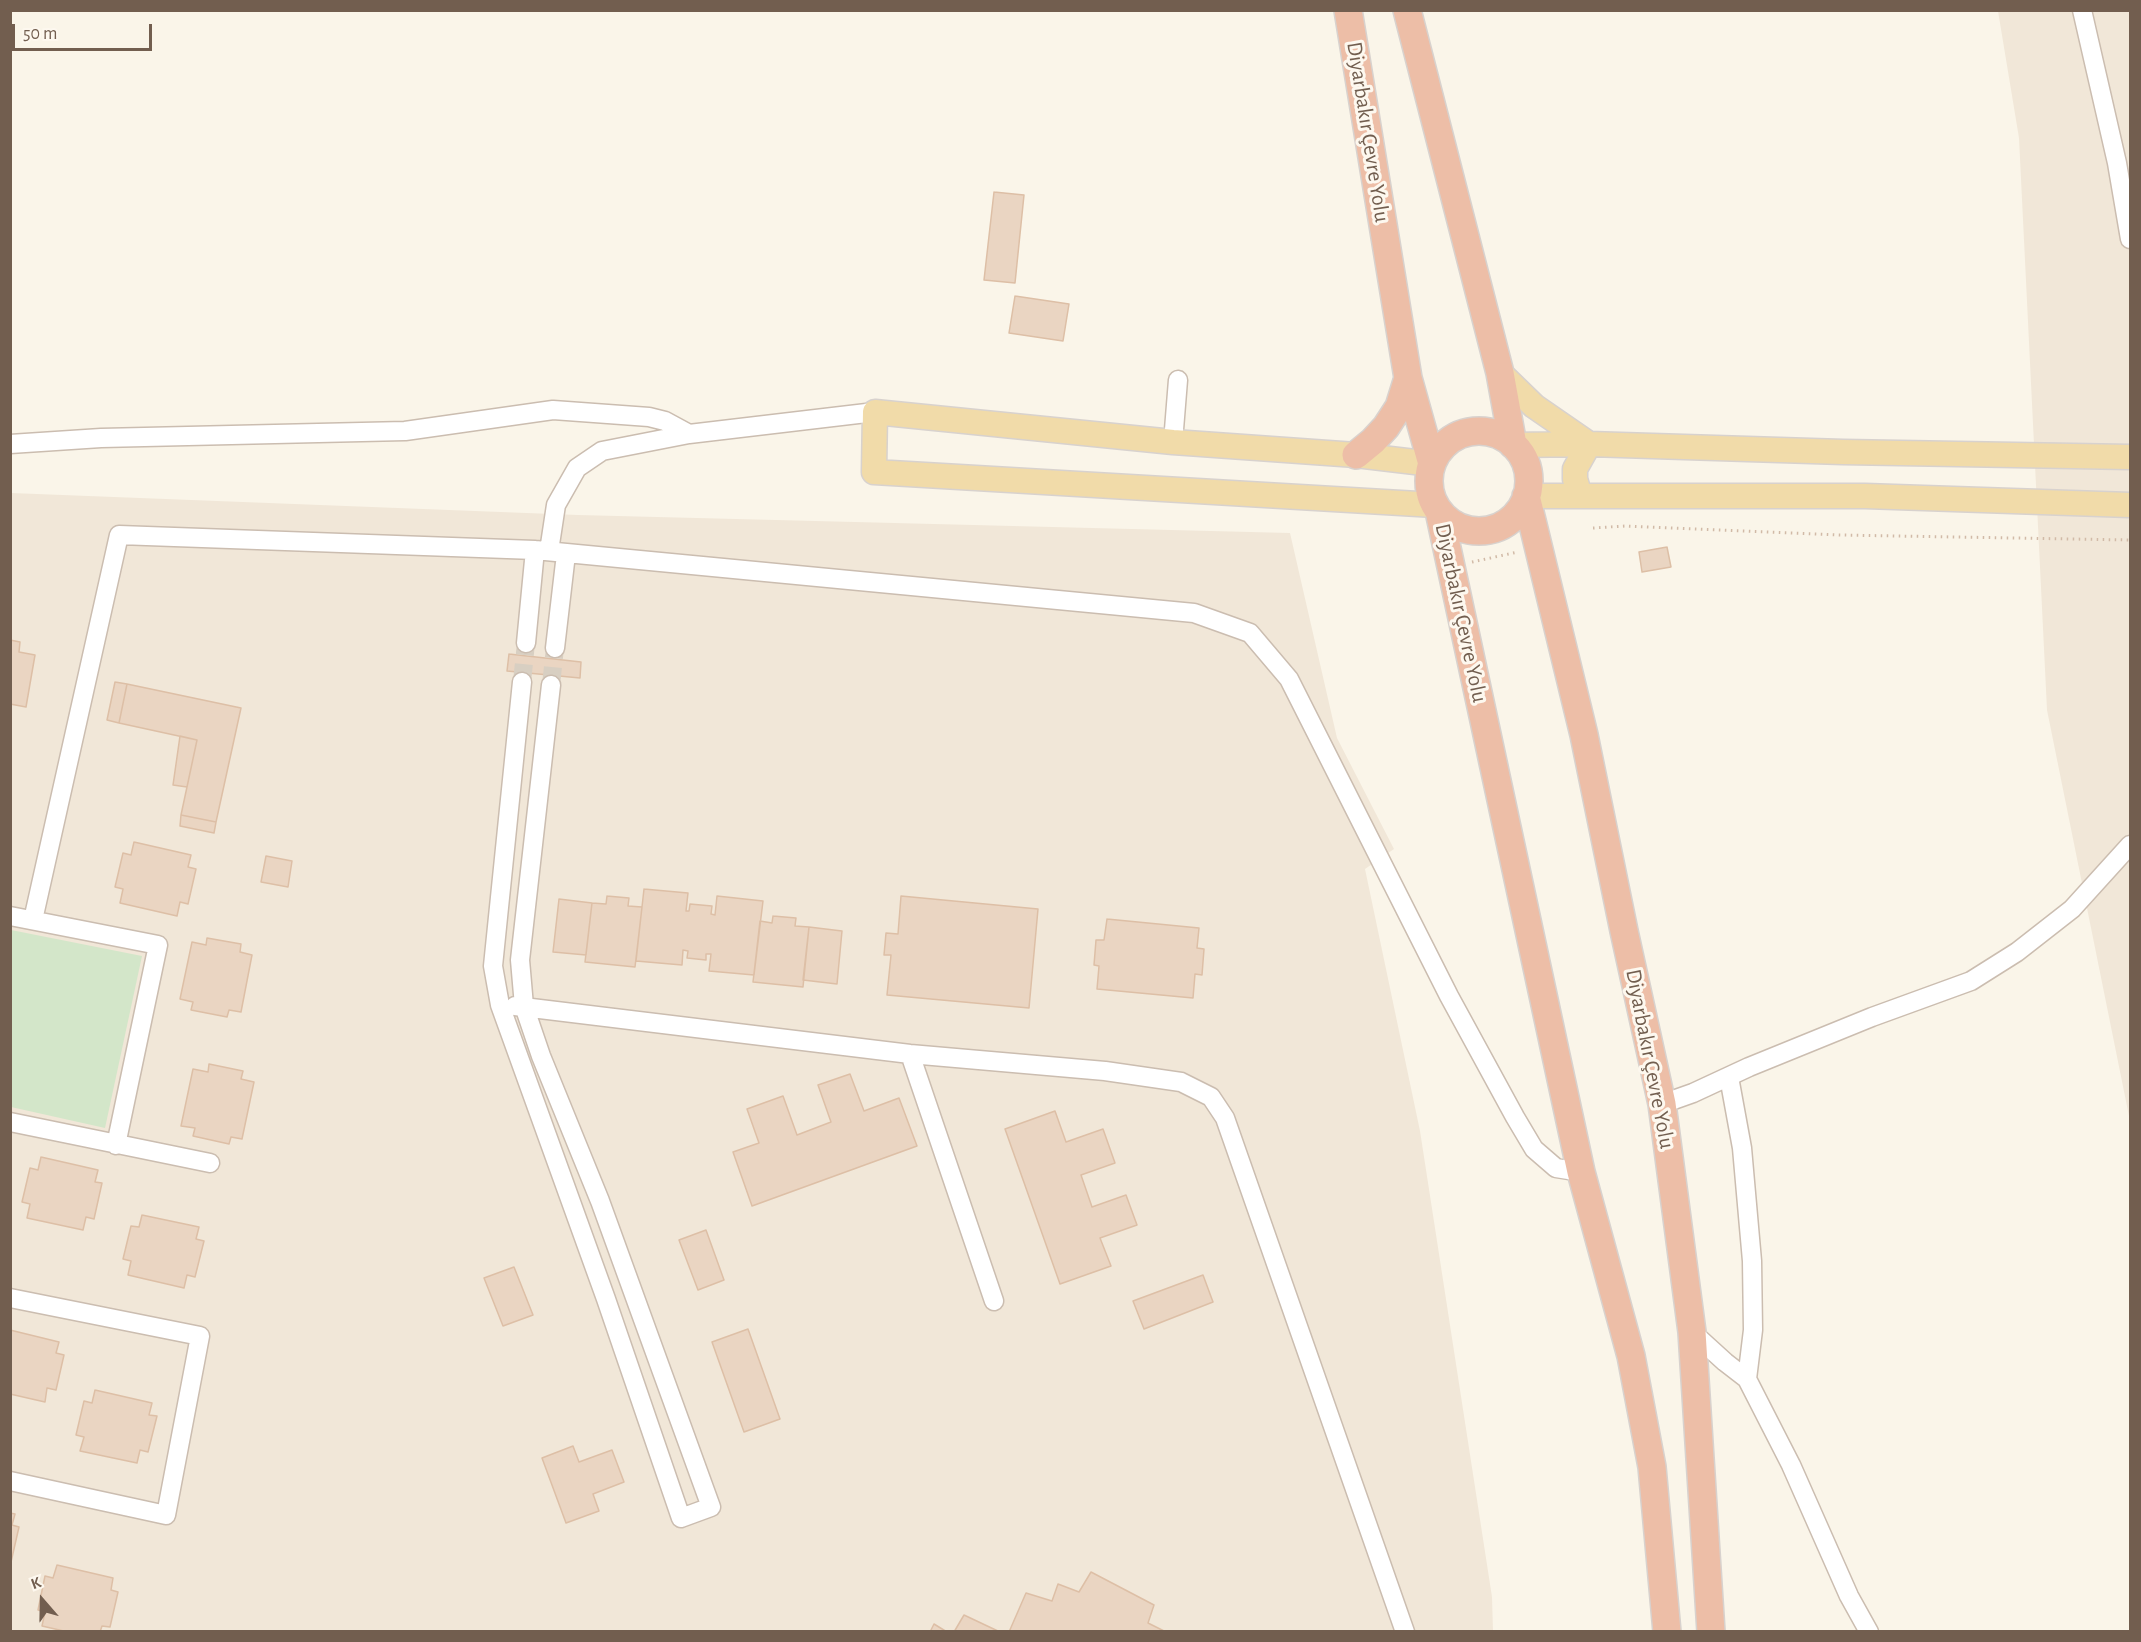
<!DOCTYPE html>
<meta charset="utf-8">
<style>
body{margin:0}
#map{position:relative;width:2141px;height:1642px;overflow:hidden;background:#faf5e9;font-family:"Alegreya Sans",sans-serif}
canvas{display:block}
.frame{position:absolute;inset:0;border:12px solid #725e4f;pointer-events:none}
.north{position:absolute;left:12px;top:1570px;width:60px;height:60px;-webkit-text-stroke:4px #fdf8ef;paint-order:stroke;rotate:340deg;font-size:16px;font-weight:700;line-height:24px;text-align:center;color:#725e4f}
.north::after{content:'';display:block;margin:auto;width:21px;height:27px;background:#725e4f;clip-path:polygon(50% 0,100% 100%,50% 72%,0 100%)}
.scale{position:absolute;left:12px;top:24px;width:140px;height:27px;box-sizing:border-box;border:3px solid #725e4f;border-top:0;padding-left:8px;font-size:18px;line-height:21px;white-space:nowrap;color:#725e4f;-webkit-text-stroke:4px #fdf8ef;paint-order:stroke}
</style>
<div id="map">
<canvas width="2141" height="1642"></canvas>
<div class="frame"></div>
<div class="north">K</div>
<div class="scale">50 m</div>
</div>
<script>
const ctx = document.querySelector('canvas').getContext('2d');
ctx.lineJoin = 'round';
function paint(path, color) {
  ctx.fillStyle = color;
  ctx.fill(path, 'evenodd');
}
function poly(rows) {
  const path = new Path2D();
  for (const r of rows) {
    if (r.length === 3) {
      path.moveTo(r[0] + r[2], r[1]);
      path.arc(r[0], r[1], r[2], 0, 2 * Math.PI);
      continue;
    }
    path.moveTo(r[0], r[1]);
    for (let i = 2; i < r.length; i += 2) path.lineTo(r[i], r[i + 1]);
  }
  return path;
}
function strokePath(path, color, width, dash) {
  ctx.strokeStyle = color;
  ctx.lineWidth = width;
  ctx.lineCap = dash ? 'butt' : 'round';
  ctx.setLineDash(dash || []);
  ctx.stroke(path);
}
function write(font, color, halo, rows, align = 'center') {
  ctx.font = font + ' "Alegreya Sans",sans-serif';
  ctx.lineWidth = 6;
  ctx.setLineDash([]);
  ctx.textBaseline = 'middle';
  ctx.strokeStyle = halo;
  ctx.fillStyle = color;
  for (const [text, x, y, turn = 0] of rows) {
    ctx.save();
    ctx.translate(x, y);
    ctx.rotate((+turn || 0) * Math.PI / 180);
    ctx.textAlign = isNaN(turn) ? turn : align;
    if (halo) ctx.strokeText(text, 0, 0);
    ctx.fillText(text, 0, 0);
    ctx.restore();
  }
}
paint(poly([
 [1998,11,2130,11,2130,1121,2047,710,2019,138],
 [11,493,578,515,1290,533,1337,738,1394,849,1365,869,1420,1131,1492,1597,1493,1631,11,1632]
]), '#f1e7d8');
paint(poly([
 [11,930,142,956,105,1128,11,1107]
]), '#d3e6c9');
const building = poly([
 [994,192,1024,195,1015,283,984,280,994,192],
 [1015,296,1069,304,1063,341,1009,333,1015,296],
 [1667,547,1671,567,1642,572,1639,552,1667,547],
 [10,640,20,642,19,652,35,655,26,707,10,704,10,640],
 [509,654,581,662,580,678,507,671,509,654],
 [115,682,127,684,119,723,107,720,115,682],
 [127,684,241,708,216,822,181,815,197,740,119,723,127,684],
 [180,736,197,740,187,787,173,785,180,736],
 [181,815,216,822,214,833,180,826,181,815],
 [134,842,191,855,188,867,196,869,188,904,180,902,177,916,120,903,123,889,115,887,123,853,131,855,134,842],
 [266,856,292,861,288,887,261,882,266,856],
 [644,889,688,893,686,911,689,911,690,904,712,906,711,914,715,915,717,896,763,901,754,975,709,971,711,954,706,954,706,960,687,958,688,951,683,950,682,965,636,961,644,889],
 [607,896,629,898,628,906,642,907,635,967,585,962,592,903,606,904,607,896],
 [901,896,1038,909,1029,1008,887,995,891,955,884,955,886,933,898,934,901,896],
 [559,899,592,903,586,955,553,952,559,899],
 [773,916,796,918,795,926,809,927,803,987,753,982,760,921,772,923,773,916],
 [1107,919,1199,928,1197,948,1204,949,1202,975,1195,974,1193,998,1097,989,1099,966,1094,965,1096,940,1104,940,1107,919],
 [809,927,842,931,837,984,803,980,809,927],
 [207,938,241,944,240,952,252,955,241,1012,229,1010,227,1017,191,1010,193,1002,180,999,192,942,206,945,207,938],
 [209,1064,243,1071,241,1079,254,1082,242,1139,231,1137,229,1144,193,1136,195,1128,181,1126,193,1069,208,1072,209,1064],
 [850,1074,864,1111,899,1098,917,1146,752,1206,733,1152,759,1143,747,1109,783,1096,797,1135,831,1122,818,1085,850,1074],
 [1055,1111,1066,1142,1103,1129,1115,1163,1081,1175,1092,1207,1126,1195,1137,1225,1100,1238,1111,1266,1060,1284,1005,1129,1055,1111],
 [41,1157,98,1170,95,1182,102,1183,94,1219,86,1217,83,1230,27,1218,30,1204,22,1202,30,1168,38,1170,41,1157],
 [142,1215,199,1227,196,1239,204,1241,195,1277,187,1275,184,1288,128,1275,131,1261,123,1259,131,1226,139,1227,142,1215],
 [706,1230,724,1280,698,1290,679,1240,706,1230],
 [514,1267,533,1315,503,1326,484,1278,514,1267],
 [1203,1275,1213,1302,1144,1329,1133,1301,1203,1275],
 [748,1329,780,1419,744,1432,712,1342,748,1329],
 [10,1330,59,1342,56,1353,64,1355,56,1390,47,1388,45,1402,10,1394,10,1330],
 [95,1390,152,1403,149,1415,157,1416,148,1452,140,1450,137,1463,80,1451,84,1437,76,1435,84,1401,92,1403,95,1390],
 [573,1446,579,1462,612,1450,624,1482,593,1494,599,1511,566,1523,542,1458,573,1446],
 [10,1513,15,1514,12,1525,19,1527,11,1562,10,1513],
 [57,1565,113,1578,111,1590,118,1592,110,1627,102,1626,100,1632,68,1632,42,1626,45,1612,38,1610,45,1576,53,1578,57,1565],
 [1091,1572,1154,1605,1148,1623,1166,1632,1009,1632,1026,1593,1052,1601,1058,1584,1079,1592,1091,1572],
 [964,1615,1000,1632,954,1632,964,1615],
 [934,1624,947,1632,930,1632,934,1624]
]);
paint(building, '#ead5c2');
strokePath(building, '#ddbfa6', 1.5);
strokePath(poly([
 [522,682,526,643],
 [551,685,555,648]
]), '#d8cfc2', 18, [18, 9]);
const minor = poly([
 [2082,10,2117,163,2130,239],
 [1173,442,1178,380],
 [10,444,101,438,405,431,553,410,649,417,665,421,689,434],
 [549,551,556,505,577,468,602,451,689,434,875,412],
 [526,643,535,550],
 [555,648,566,554],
 [522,682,493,966,500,1005,606,1299,681,1518,711,1507,600,1201,541,1056,524,1006,520,960,551,685],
 [10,916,158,945,116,1145],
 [33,920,119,535,535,550,1194,613,1250,633,1289,679,1449,996,1515,1117,1534,1149,1556,1168,1581,1172],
 [515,1006,910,1054,1105,1071,1181,1082,1211,1097,1225,1118,1405,1632],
 [910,1054,994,1301],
 [1729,1077,1742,1148,1752,1261,1753,1330,1747,1379],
 [1662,1104,1693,1093,1749,1067,1872,1017,1971,981,2017,952,2072,909,2130,845],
 [10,1122,210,1163],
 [10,1298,200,1336,166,1515,10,1481],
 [1692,1332,1725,1362,1747,1379,1791,1465,1849,1596,1869,1632]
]);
const major = poly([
 [1500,373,1534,406,1589,444,1575,469,1575,479,1580,496],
 [1513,445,1589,444,1843,452,2130,457],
 [1432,464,1356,455,1173,442,875,412,874,472,1435,505],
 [1526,496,1865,496,2130,505]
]);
const highway = poly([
 [1348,10,1408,378,1432,464],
 [1407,10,1500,373,1513,445],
 [1479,481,50],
 [1356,455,1373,441,1386,427,1399,407,1408,378],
 [1526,496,1584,735,1624,931,1662,1104,1692,1332,1711,1632],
 [1439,511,1581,1172,1631,1356,1652,1467,1667,1632]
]);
strokePath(minor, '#cbbdb0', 21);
strokePath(major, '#d8d2ce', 27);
strokePath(highway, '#d8d2ce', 30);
strokePath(poly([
 [1593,528,1625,526,1839,535,2130,540],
 [1472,562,1518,552]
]), '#d1baa7', 3, [1.5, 4.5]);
strokePath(minor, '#fff', 18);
strokePath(major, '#f1dba9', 24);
strokePath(highway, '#edbea7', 27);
write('22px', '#725e4f', '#fdf8ef', [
 ["Diyarbakır Çevre Yolu",1368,132,81],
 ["Diyarbakır Çevre Yolu",1461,613,78],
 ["Diyarbakır Çevre Yolu",1650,1059,79]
]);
</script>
